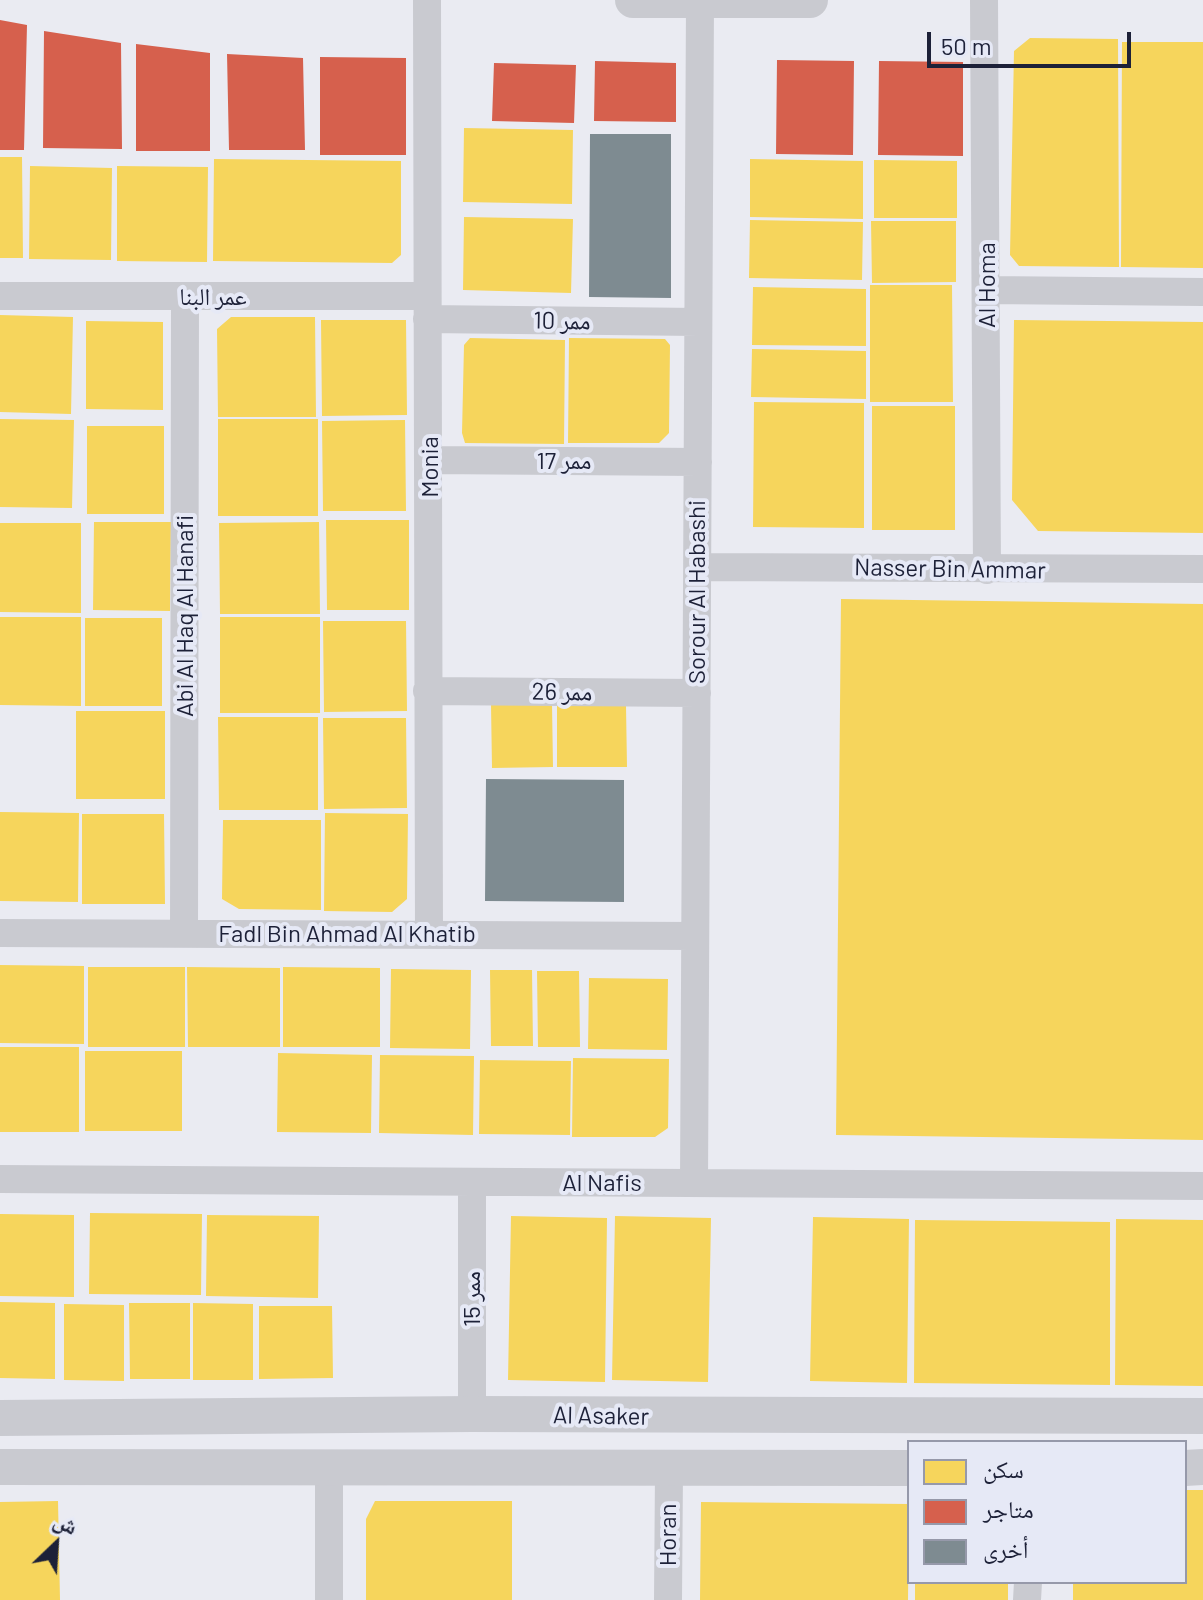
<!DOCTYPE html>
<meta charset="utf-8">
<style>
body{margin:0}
#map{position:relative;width:1203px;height:1600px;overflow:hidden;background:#eaebf2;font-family:Barlow,"Noto Naskh Arabic",sans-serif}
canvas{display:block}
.legend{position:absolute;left:907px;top:1440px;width:280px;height:144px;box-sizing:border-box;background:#e6e9f6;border:2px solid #9699aa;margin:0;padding:10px 14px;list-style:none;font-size:24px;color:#1d2138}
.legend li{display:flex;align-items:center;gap:16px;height:40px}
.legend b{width:40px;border:2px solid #9699aa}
.north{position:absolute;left:16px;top:1504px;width:80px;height:80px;-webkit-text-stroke:6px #e6e9f6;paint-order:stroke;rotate:25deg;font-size:22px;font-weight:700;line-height:32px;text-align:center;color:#1d2138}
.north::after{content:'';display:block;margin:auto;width:28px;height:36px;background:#1d2138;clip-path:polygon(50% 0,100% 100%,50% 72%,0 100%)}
.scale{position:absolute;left:927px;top:32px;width:204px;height:36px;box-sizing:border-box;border:4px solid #1d2138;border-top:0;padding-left:10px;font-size:24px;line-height:28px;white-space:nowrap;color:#1d2138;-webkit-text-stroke:6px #e6e9f6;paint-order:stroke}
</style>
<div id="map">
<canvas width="1203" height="1600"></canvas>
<ul class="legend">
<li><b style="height:22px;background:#f6d55c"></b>سكن</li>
<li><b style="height:22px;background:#d6604d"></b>متاجر</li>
<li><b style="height:22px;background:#7e8b91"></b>أخرى</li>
</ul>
<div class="north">ش</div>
<div class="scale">50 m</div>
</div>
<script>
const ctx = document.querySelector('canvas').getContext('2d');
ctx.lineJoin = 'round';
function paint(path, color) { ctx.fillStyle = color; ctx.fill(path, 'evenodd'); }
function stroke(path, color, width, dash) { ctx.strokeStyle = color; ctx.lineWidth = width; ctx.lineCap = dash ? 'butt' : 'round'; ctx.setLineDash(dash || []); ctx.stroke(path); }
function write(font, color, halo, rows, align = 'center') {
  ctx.font = font + ' Barlow,"Noto Naskh Arabic",sans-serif'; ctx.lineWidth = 8; ctx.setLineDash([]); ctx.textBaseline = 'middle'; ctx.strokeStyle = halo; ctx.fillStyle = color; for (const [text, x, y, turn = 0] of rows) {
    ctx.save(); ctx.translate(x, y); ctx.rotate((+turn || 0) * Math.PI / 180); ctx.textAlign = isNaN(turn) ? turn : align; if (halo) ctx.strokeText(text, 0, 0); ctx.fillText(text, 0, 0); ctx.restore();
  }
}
const homes = new Path2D(`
 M 1030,38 L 1118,39 L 1119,267 L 1019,266 L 1010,255 L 1014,51 Z
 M 1122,42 L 1203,42 L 1203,268 L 1121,267 Z
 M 464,128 L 573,130 L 572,204 L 463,202 Z
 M 0,157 L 22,157 L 23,258 L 0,258 Z
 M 214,159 L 401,161 L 401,255 L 392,263 L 213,261 Z
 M 750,159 L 863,161 L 863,219 L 750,217 Z
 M 874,160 L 957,161 L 957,218 L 874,218 Z
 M 30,166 L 112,168 L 111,260 L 29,259 Z
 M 117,166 L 208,167 L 207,262 L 117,261 Z
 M 464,217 L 573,219 L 571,293 L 463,290 Z
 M 750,220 L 863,222 L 862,280 L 749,278 Z
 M 871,221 L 956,221 L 956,282 L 872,283 Z
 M 870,285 L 952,285 L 953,402 L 870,402 Z
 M 753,287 L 866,289 L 866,346 L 752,345 Z
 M 0,315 L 73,317 L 71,414 L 0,412 Z
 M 231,317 L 315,317 L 316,417 L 218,417 L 217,329 Z
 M 321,320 L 406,320 L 407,415 L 322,416 Z
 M 1014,320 L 1203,322 L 1203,533 L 1038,531 L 1012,500 Z
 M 86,321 L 163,322 L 163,410 L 86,409 Z
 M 470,338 L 565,340 L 564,444 L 465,443 L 462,433 L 464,345 Z
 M 569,338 L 665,339 L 670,345 L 669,433 L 659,443 L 568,443 Z
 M 752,349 L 866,351 L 866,399 L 751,397 Z
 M 754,402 L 864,403 L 864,528 L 753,527 Z
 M 872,406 L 955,406 L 955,530 L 872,530 Z
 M 0,419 L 74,420 L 72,508 L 0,507 Z
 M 218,419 L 318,419 L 318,516 L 218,516 Z
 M 405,420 L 406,511 L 323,511 L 322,421 Z
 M 87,426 L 164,426 L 164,514 L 87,514 Z
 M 326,520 L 409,520 L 409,610 L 327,610 Z
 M 94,522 L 171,522 L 170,611 L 93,610 Z
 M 319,522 L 320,614 L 220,614 L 219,523 Z
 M 0,523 L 81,523 L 81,613 L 0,612 Z
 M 841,599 L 1203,604 L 1203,1140 L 836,1135 Z
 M 0,617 L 81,617 L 81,706 L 0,705 Z
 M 220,617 L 320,617 L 320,713 L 220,713 Z
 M 85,618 L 162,618 L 162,706 L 85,706 Z
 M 323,621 L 406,621 L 407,711 L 324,712 Z
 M 491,704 L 552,704 L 553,767 L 492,768 Z
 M 557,705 L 626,706 L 627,767 L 557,767 Z
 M 76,711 L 165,711 L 165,799 L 76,799 Z
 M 218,717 L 318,717 L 318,810 L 219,810 Z
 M 323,718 L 406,718 L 407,808 L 324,809 Z
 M 0,812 L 79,813 L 78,902 L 0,901 Z
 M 325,813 L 408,814 L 407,899 L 392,912 L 324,911 Z
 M 82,814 L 164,814 L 165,904 L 82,904 Z
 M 223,820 L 321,820 L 321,910 L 239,909 L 222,899 Z
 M 0,965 L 84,966 L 84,1044 L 0,1043 Z
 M 88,967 L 185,967 L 185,1047 L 88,1047 Z
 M 187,967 L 280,968 L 280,1047 L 188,1047 Z
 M 283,967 L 380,968 L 380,1047 L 283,1047 Z
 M 391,969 L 471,970 L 470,1049 L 390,1048 Z
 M 490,970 L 532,970 L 533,1046 L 491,1046 Z
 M 537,971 L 579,971 L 580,1047 L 538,1047 Z
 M 589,978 L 668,979 L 667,1050 L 588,1049 Z
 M 0,1047 L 79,1047 L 79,1132 L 0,1132 Z
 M 85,1051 L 182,1051 L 182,1131 L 85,1131 Z
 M 278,1053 L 372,1055 L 371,1133 L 277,1132 Z
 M 380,1055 L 474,1056 L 473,1135 L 379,1133 Z
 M 573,1058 L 669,1059 L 668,1128 L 655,1137 L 572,1137 Z
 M 480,1060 L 571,1061 L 570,1135 L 479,1134 Z
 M 90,1213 L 202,1214 L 201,1295 L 89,1294 Z
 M 0,1214 L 74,1215 L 74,1297 L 0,1296 Z
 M 207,1215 L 319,1216 L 318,1298 L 206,1296 Z
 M 511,1216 L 607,1218 L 605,1382 L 508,1380 Z
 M 615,1216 L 711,1218 L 708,1382 L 612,1380 Z
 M 813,1217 L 909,1219 L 907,1383 L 810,1381 Z
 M 1116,1219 L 1203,1220 L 1203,1386 L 1115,1385 Z
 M 915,1220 L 1110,1222 L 1110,1385 L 914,1383 Z
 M 0,1302 L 55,1303 L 55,1379 L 0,1378 Z
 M 129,1303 L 190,1303 L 190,1379 L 130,1379 Z
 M 193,1303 L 253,1304 L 253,1380 L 193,1380 Z
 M 64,1304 L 124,1305 L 124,1381 L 64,1380 Z
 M 259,1306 L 332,1306 L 333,1378 L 259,1379 Z
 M 1185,1490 L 1203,1490 L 1203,1600 L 1073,1600 L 1073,1582 L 1185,1582 Z
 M 58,1501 L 60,1600 L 0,1600 L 0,1502 Z
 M 375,1501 L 512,1501 L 512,1600 L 366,1600 L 366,1519 Z
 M 701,1502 L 909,1504 L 908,1600 L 700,1600 Z
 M 915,1582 L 1008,1582 L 1008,1600 L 915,1600 Z`);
const shops = new Path2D(`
 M 0,20 L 27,25 L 24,150 L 0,150 Z
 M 44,31 L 121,43 L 122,149 L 43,148 Z
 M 136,44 L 210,53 L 210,151 L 136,151 Z
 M 227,54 L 303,58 L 305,150 L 229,150 Z
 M 320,57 L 406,58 L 406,155 L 320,155 Z
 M 777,60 L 854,61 L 853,155 L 776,154 Z
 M 595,61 L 676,63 L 676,122 L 594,121 Z
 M 879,61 L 963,62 L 963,156 L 878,155 Z
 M 494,63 L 576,65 L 574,123 L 492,121 Z`);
const building = new Path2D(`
 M 590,134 L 671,134 L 671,298 L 589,297 Z
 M 486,779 L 624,780 L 624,902 L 485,901 Z`);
const minor = new Path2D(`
 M 427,0 L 429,934
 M 984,0 L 987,570
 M 987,290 L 1203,292
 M 0,296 L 427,296
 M 427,319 L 698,322
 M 430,460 L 698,462
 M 698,567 L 1203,569
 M 427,691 L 697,693
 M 0,933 L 694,936
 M 184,934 L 185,298
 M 0,1179 L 1203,1186
 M 694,1182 L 700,2
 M 472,1184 L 472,1414
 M 329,1600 L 329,1468
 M 668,1600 L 669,1471
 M 1027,1600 L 1028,1582`);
const tertiary = new Path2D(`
 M 633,0 L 810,0
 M 0,1418 L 472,1414 L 1203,1416
 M 0,1467 L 909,1468
 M 1185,1468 L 1203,1467`);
const streetNames = [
 ["Al Homa",987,285,-90],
 ["عمر البنا",213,297],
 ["ممر 10",562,321,1],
 ["ممر 17",564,461],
 ["Monia",430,467,-90],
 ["Nasser Bin Ammar",950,569,1],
 ["Sorour Al Habashi",697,592,-90],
 ["Abi Al Haq Al Hanafi",185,616,-90],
 ["ممر 26",562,692,1],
 ["Fadl Bin Ahmad Al Khatib",347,934],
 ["Al Nafis",602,1183],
 ["ممر 15",472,1299,-90],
 ["Al Asaker",601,1416,1],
 ["Horan",668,1535,-90]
];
paint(homes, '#f6d55c');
paint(shops, '#d6604d');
paint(building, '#7e8b91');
stroke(minor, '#c9cad0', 28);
stroke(tertiary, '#c9cad0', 36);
write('24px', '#1d2138', '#e6e9f6', streetNames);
</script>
